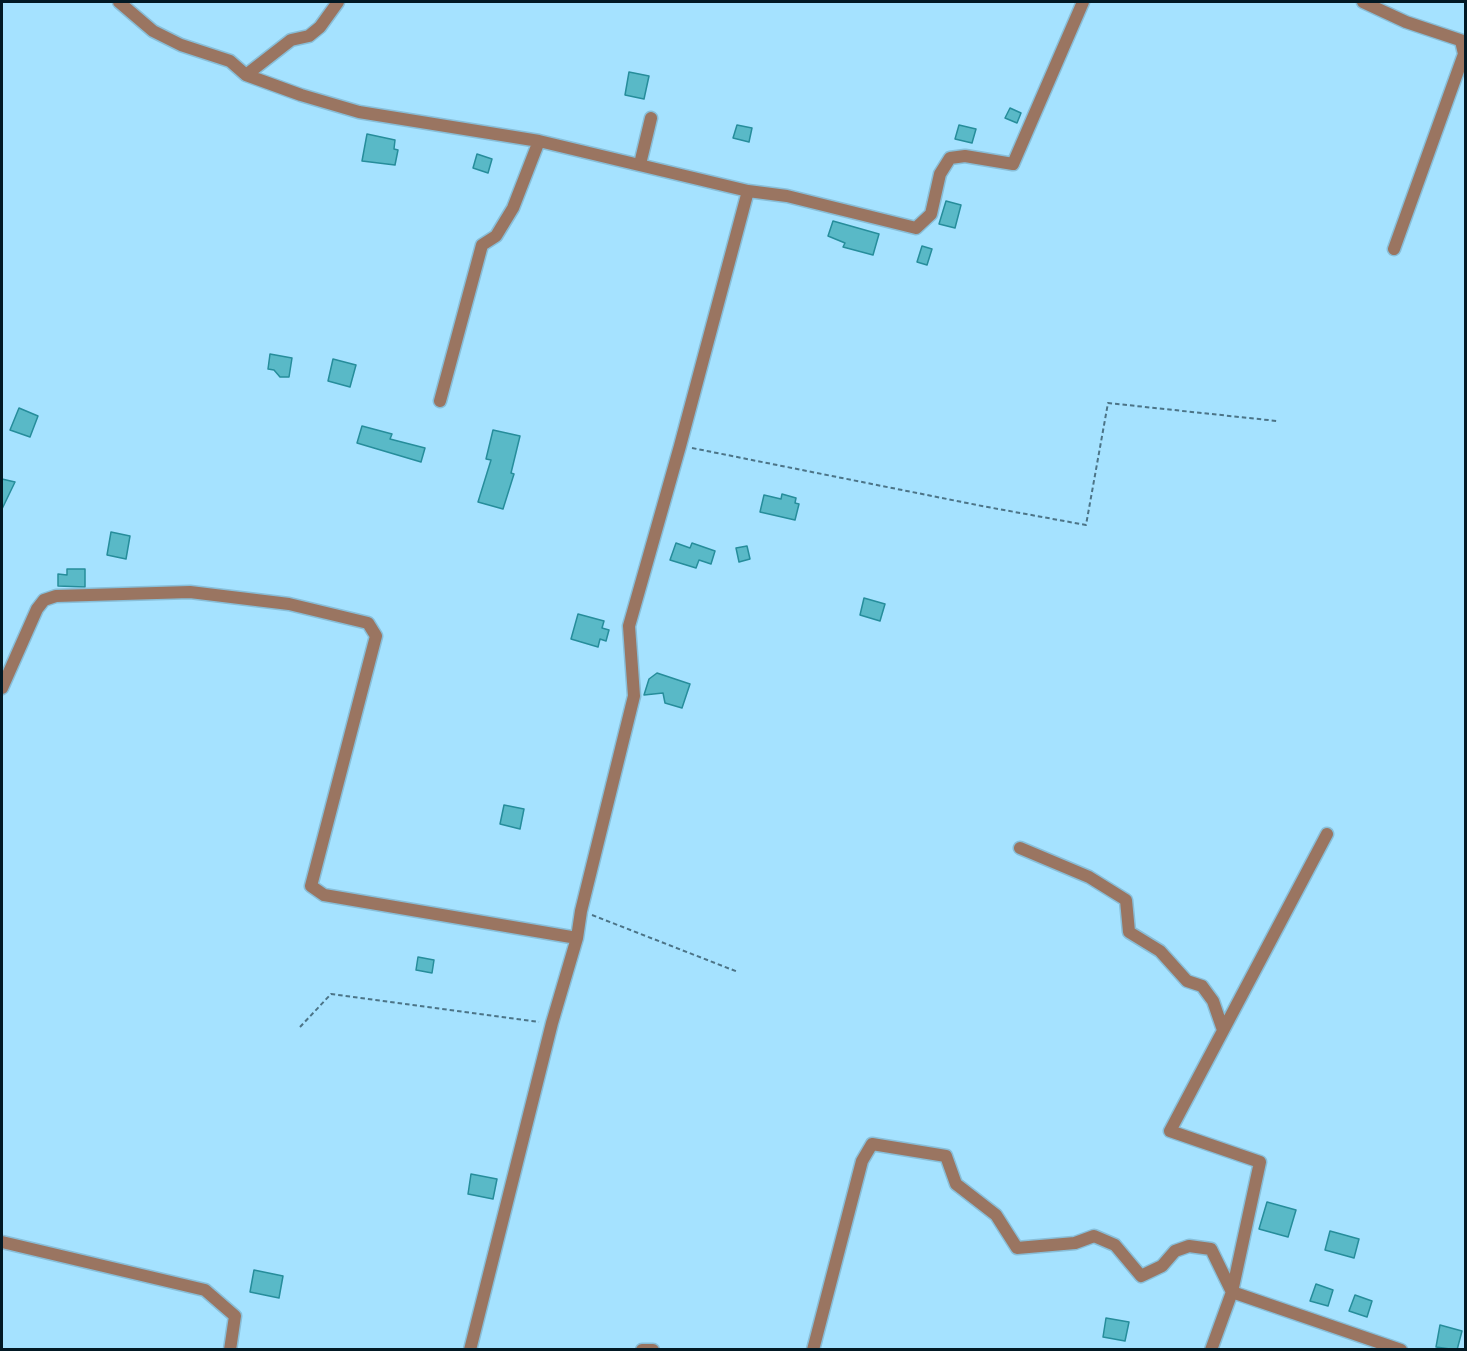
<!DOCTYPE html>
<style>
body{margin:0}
#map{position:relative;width:1467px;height:1351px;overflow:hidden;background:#a5e2ff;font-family:"Public Sans",sans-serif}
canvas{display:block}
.frame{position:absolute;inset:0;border:3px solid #021924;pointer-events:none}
</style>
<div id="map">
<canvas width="1467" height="1351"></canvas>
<div class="frame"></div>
</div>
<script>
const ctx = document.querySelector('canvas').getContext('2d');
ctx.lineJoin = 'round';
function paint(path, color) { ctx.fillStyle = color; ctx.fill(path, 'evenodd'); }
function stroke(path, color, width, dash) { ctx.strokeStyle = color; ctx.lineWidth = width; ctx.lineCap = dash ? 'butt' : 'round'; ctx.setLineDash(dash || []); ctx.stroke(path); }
const building = new Path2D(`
 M 629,72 L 649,76 L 644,99 L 625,95 Z
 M 1010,108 L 1021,113 L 1017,123 L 1005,118 Z
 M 737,125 L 752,128 L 749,142 L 733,138 Z
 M 959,125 L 976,129 L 972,143 L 955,139 Z
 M 367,134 L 395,140 L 394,149 L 398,150 L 395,165 L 362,161 Z
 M 477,154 L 492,159 L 488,173 L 473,168 Z
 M 946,201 L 961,205 L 955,228 L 939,224 Z
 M 833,221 L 879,234 L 873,255 L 843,247 L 845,243 L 828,236 Z
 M 922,246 L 932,249 L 927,265 L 917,262 Z
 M 270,354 L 292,358 L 289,377 L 280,377 L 274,370 L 268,369 Z
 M 333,359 L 356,365 L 350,387 L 328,381 Z
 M 19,408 L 38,416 L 30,437 L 10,430 Z
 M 362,426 L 392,434 L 390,439 L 425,448 L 421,462 L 357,443 Z
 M 493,430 L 520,436 L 511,473 L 514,474 L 503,509 L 478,502 L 491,460 L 486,459 Z
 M 2,479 L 15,482 L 2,509 Z
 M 782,494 L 796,498 L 795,503 L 799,504 L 795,520 L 760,512 L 764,495 L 781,499 Z
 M 111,532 L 130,536 L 126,559 L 107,555 Z
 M 676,543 L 690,548 L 692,543 L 715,551 L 711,564 L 699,560 L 696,568 L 670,560 Z
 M 747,546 L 750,559 L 739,562 L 736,548 Z
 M 67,569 L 85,569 L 85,587 L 58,586 L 58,574 L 67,575 Z
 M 864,598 L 885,604 L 880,621 L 860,615 Z
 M 578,614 L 604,621 L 602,628 L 609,630 L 606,641 L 600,639 L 598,647 L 571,639 Z
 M 657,673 L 690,684 L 682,708 L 665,703 L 663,693 L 644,695 L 649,679 Z
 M 504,805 L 524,809 L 520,829 L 500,824 Z
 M 418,957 L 434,960 L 432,973 L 416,970 Z
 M 471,1174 L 497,1179 L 493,1199 L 468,1194 Z
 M 1267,1202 L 1296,1210 L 1288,1237 L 1259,1229 Z
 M 1330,1231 L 1359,1239 L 1354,1258 L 1325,1250 Z
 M 254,1270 L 283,1276 L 279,1298 L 250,1292 Z
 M 1316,1284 L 1333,1290 L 1328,1306 L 1310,1301 Z
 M 1355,1295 L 1372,1301 L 1367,1317 L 1349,1311 Z
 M 1106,1318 L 1129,1322 L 1125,1341 L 1103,1337 Z
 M 1440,1325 L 1462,1331 L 1457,1350 L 1436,1347 Z`);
const path = new Path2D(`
 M 692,448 L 982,506 L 1086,525 L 1108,403 L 1277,421
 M 592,915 L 738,972
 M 300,1027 L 331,994 L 539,1022`);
const minor = new Path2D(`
 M 119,2 L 153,31 L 181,45 L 230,61 L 246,75 L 291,40 L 309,36 L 320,27 L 338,2
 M 1363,2 L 1406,22 L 1466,42
 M 246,75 L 301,95 L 359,112 L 539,141 L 748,191 L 787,196 L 916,228 L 931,214 L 940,174 L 950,158 L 965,156 L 1013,164 L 1083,2
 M 640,164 L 651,118
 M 1394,249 L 1464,54 L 1461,41
 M 440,401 L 482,245 L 496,236 L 513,208 L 539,141
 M 2,688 L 37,609 L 44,600 L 56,596 L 190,592 L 289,604 L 368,623 L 376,636 L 311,886 L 324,895 L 577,938
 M 1020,848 L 1089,877 L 1126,900 L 1129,932 L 1160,951 L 1187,981 L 1202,986 L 1213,1001 L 1223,1030
 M 2,1242 L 205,1290 L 235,1316 L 230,1350
 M 470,1350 L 552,1023 L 577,938 L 581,911 L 634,696 L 629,626 L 680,446 L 748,191
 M 642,1350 L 653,1350
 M 813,1350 L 862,1161 L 872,1144 L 946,1156 L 956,1184 L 996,1215 L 1017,1248 L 1075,1243 L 1094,1236 L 1115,1245 L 1141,1276 L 1162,1266 L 1175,1251 L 1189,1246 L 1211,1249 L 1232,1292 L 1401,1350
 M 1211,1350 L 1232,1292 L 1260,1162 L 1170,1131 L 1327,834`);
paint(building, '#59b9c7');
stroke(building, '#268d9b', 1.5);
stroke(minor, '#88bed8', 15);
stroke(path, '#4c7487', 2, [4.5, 3]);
stroke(minor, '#9a7561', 12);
</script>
